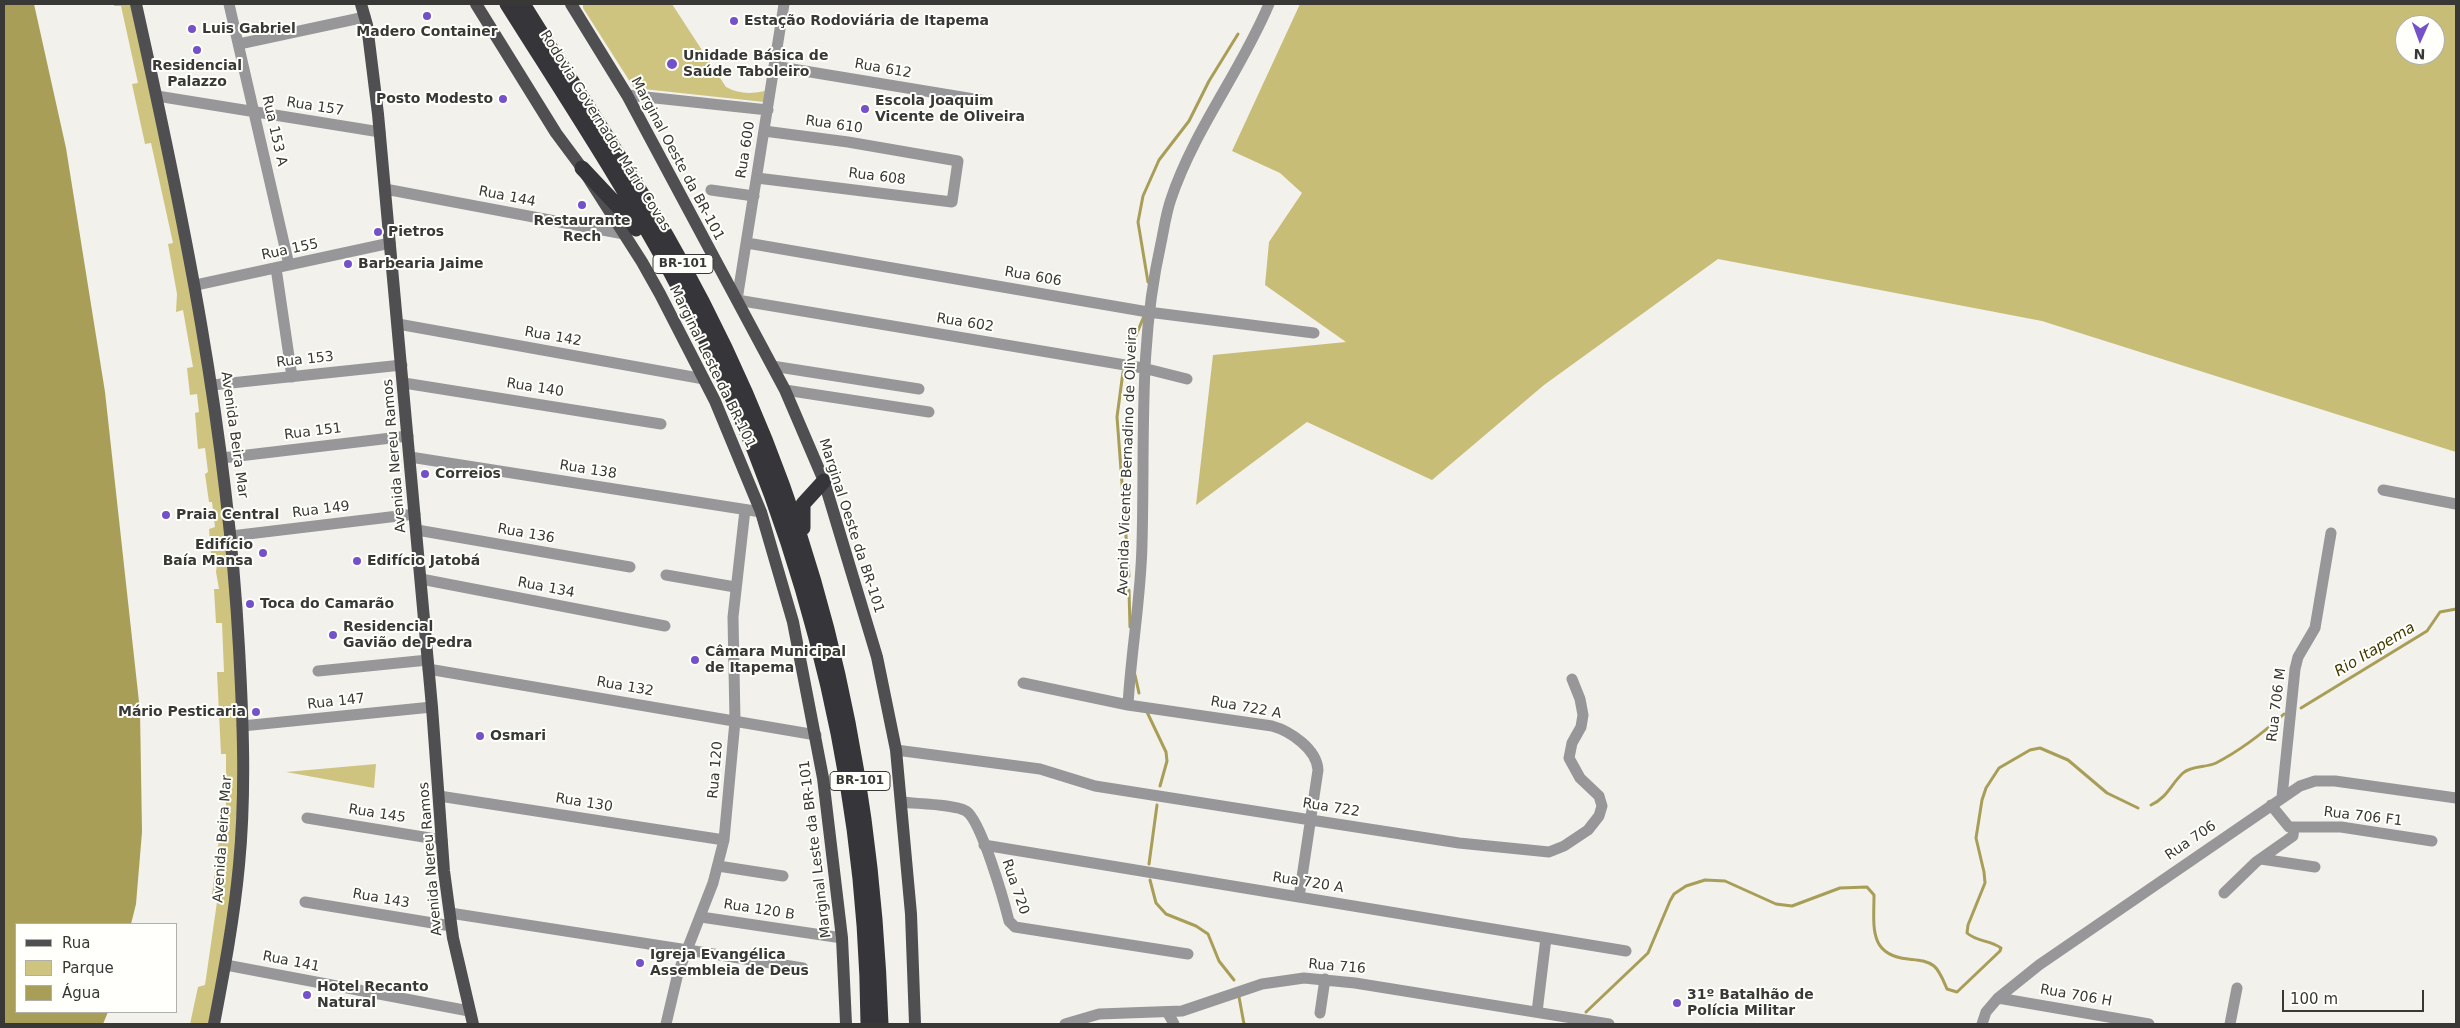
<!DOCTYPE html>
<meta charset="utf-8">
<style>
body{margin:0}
#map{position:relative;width:2460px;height:1028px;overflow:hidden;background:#f2f1ec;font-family:"DejaVu Sans",sans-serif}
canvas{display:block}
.frame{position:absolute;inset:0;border:5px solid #383836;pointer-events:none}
.legend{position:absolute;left:15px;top:923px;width:162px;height:90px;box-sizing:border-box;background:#fffffb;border:1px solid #afafac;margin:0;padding:6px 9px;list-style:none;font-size:15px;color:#383836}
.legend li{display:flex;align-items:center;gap:10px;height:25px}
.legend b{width:25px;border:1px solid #afafac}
.north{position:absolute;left:2395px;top:15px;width:50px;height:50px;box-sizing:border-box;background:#fffffb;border:1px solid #afafac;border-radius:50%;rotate:182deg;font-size:14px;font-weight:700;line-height:20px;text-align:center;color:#383836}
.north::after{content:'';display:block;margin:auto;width:18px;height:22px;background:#7450c9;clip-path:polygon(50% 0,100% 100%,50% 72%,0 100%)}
.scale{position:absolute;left:2282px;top:990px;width:142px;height:22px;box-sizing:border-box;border:2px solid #383836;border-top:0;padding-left:6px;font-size:15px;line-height:18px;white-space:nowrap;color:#383836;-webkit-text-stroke:4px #fffffb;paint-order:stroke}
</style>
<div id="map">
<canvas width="2460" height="1028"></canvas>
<div class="frame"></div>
<ul class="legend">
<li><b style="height:6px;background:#4f4f52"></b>Rua</li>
<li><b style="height:14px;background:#cfc47f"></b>Parque</li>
<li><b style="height:14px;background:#a89e57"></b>Água</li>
</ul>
<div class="north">N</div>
<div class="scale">100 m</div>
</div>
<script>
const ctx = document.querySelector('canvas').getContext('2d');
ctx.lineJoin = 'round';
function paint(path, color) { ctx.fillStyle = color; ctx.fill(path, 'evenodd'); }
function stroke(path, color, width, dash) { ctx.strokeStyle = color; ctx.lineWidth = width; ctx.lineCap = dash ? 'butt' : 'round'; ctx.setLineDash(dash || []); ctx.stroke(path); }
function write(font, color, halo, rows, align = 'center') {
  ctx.font = font + ' "DejaVu Sans",sans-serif'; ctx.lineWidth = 4; ctx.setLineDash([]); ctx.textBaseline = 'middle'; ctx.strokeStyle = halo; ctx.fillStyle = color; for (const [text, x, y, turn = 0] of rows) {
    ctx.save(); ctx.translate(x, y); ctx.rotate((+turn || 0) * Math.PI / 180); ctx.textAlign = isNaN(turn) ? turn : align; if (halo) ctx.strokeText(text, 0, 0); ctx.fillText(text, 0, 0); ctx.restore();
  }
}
const green = new Path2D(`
 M 114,4 L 131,4 C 193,284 253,572 235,860 C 231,915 219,970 209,1024 L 190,1024 L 198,987 L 205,985 L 218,895 L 212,894 L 219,839 L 226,839 L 226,754 L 221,754 L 217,672 L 224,672 L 222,623 L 216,623 L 214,589 L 219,589 L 216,572 L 218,556 L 211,556 L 209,529 L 215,527 L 212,502 L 209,502 L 205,474 L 208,472 L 205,448 L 198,449 L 195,413 L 199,412 L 197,394 L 190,395 L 187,368 L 193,367 L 183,310 L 176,312 L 177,294 L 168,244 L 173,243 L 151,143 L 145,144 L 132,84 L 138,83 L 121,6 L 114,6 Z
 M 583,4 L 672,4 L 726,87 C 739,94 750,94 765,91 L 764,102 L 634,88 L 583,8 Z
 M 376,764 L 374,788 L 286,772 Z`);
const forest = new Path2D(`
 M 1300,4 L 2456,4 L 2456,452 L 2042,321 L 1718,259 L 1544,385 L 1432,480 L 1307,422 L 1196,505 L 1213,355 L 1346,342 L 1265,285 L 1269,242 L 1302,193 L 1280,173 L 1232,151 ZM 2405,25 L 2435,25 L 2435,55 L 2405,55 Z`);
const water = new Path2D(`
 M 4,4 L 34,4 L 66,148 L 105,392 L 140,711 L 142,832 L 136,904 L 131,924 L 16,924 L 16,1012 L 108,1012 L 103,1024 L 4,1024 Z`);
const stream = new Path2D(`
 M 1148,282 L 1138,222 L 1143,196 L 1159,160 L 1189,121 L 1209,81 L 1238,34
 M 1128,355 L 1144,316
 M 1123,372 L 1117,417 L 1129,576
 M 1129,590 L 1130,627
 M 1135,675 L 1139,693
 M 2301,708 L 2427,631 L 2440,612 L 2456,609
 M 1147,712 L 1166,752 L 1167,761 L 1160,786
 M 2151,805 C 2167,798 2171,784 2183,773 C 2192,765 2206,768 2216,763 C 2241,750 2263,733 2284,714
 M 1149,864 L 1157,805
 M 1150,880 L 1156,903 L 1166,914 L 1196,926 L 1208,934 L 1219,961 L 1234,980
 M 1239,997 L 1244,1024
 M 1586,1012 L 1648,953 L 1670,901 L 1674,894 L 1686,886 L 1705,880 L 1725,881 L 1776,904 L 1792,906 L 1840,888 L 1867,887 L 1874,895 C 1874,926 1868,955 1908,959 C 1917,960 1926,960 1934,966 C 1940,971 1944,982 1947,989 L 1957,992 L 2000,951 L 2001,948 C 1990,940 1977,942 1967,933 L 1968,925 L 1985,883 L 1984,872 L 1976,838 L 1982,800 L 1986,788 L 1999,768 L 2030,750 L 2040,748 L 2068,760 L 2107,793 L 2138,808`);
const minor = new Path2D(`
 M 229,4 L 289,265
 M 784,4 L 737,300 L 1143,368 L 1187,379
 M 239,44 L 365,17
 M 774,66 L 986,101
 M 627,95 L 768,110
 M 157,96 L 380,132
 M 757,178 L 952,202 L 958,161 L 848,142 L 764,131
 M 385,189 L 624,234
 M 711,190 L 754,196
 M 747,243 L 1148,312 L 1314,333
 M 276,268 L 292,377
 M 196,285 L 390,243
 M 398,324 L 704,379
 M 772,366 L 919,389
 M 404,383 L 661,424
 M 212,385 L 402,365
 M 785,390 L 929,412
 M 410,457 L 761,512
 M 222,458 L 408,436
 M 2383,490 L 2456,504
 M 417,530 L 630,567
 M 231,536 L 415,514
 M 666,575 L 735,587
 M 421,579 L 665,626
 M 428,669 L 816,735
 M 318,671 L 428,660
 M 1023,683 L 1128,705 L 1272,726 C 1290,731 1317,749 1318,770 L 1299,897
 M 1128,705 C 1131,651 1141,598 1142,544 C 1145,441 1138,345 1161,243 C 1164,229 1166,213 1171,199 C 1194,130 1241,71 1269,4
 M 242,726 L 432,707
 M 896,750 L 1040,769 L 1095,786 L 1311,820 L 1459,843 L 1549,852 L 1564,846 L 1588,830 L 1599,816 L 1602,806 L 1599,796 L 1580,778 L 1569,758 L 1572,743 L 1581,727 L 1583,715 L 1580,699 L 1572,679
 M 439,796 L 724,840
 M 2282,797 L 2295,669 L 2298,657 L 2315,628 L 2331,533
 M 901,802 C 918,804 953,804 966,811 C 981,820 1004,901 1009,921 L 1015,927 L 1188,954
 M 2271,805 L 2289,827 L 2341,827 L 2432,841
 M 307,818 L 442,840
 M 984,845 L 1626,951
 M 2261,859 L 2315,867
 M 718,866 L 783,876
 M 2224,893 L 2256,862 L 2293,836 L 2294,827
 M 305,902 L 451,926
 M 450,913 L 803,968
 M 701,917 L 842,938
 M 226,965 L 469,1011
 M 1998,998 L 2149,1024
 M 1537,1012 L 1546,938
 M 1168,1013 L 1174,1024
 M 1320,1013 L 1325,979
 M 666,1024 L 678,973 L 713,883 L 724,840 L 735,721 L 733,617 L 745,510
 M 1065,1024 L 1099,1014 L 1182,1011 L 1262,984 L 1304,978 L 1355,983 L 1609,1024
 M 1982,1024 L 1986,1012 L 1998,998 L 2039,965 L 2300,786 L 2315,781 L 2335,781 L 2456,798
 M 2230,1024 L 2237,988`);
const major = new Path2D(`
 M 136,4 C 184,219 227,427 239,648 C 243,720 246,793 239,865 C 234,919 224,972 214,1024
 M 361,4 L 367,25 L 378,114 L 432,707 L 444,871 L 453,938 L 473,1024
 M 476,4 L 556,133 L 582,168 L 642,262 L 660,294 L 715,401 L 761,512 L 793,622 L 823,778 L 842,938 L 846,1024
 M 571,4 L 627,95 L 785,390 L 824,481 L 877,657 L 896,750 L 911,914 L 915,1024`);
const highway = new Path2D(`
 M 507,4 C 563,93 621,181 671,273 C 796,502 866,763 868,1024
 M 523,4 C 575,88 631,171 679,258 C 813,500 872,749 881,1024
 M 582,168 L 629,218 L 636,229
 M 803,528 L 803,504 L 824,481`);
const markers = [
 [427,16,5,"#7450c9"],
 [734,21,5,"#7450c9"],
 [192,29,5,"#7450c9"],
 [197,50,5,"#7450c9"],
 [672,64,6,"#7450c9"],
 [503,99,5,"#7450c9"],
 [865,109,5,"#7450c9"],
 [582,205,5,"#7450c9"],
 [378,232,5,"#7450c9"],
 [348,264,5,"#7450c9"],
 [425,474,5,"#7450c9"],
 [166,515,5,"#7450c9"],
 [263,553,5,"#7450c9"],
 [357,561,5,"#7450c9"],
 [250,604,5,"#7450c9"],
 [333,635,5,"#7450c9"],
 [695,660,5,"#7450c9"],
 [256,712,5,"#7450c9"],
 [480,736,5,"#7450c9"],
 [640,963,5,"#7450c9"],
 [307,995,5,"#7450c9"],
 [1677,1003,5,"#7450c9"]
];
const shields = [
 [683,264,60],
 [860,781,60]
];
const shieldNames = [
 ["BR-101",683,264],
 ["BR-101",860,781]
];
const poiNames = [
 ["Estação Rodoviária de Itapema",744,21],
 ["Luis Gabriel",202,29],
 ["Madero Container",427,32,"center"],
 ["Unidade Básica de",683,56],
 ["Saúde Taboleiro",683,72],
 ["Residencial",197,66,"center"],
 ["Palazzo",197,82,"center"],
 ["Posto Modesto",493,99,"right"],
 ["Escola Joaquim",875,101],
 ["Vicente de Oliveira",875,117],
 ["Restaurante",582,221,"center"],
 ["Rech",582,237,"center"],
 ["Pietros",388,232],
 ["Barbearia Jaime",358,264],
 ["Correios",435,474],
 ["Praia Central",176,515],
 ["Edifício",253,545,"right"],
 ["Baía Mansa",253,561,"right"],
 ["Edifício Jatobá",367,561],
 ["Toca do Camarão",260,604],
 ["Residencial",343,627],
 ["Gavião de Pedra",343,643],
 ["Câmara Municipal",705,652],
 ["de Itapema",705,668],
 ["Mário Pesticaria",246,712,"right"],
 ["Osmari",490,736],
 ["Igreja Evangélica",650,955],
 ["Assembleia de Deus",650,971],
 ["Hotel Recanto",317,987],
 ["Natural",317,1003],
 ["31º Batalhão de",1687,995],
 ["Polícia Militar",1687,1011]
];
const streetNames = [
 ["Rua 612",883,69,10],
 ["Rua 157",315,107,9],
 ["Rua 610",834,125,8],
 ["Rua 153 A",274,131,77],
 ["Rodovia Governador Mário Covas",605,131,58],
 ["Rua 600",746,150,-81],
 ["Marginal Oeste da BR-101",677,159,62],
 ["Rua 608",877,177,7],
 ["Rua 144",507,197,11],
 ["Rua 155",290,250,-12],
 ["Rua 606",1033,277,10],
 ["Rua 602",965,323,9],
 ["Rua 142",553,337,10],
 ["Rua 153",305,360,-6],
 ["Marginal Leste da BR-101",712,367,64],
 ["Rua 140",535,388,9],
 ["Rua 151",313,432,-7],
 ["Avenida Beira Mar",234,435,82],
 ["Avenida Nereu Ramos",395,456,-95],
 ["Avenida Vicente Bernadino de Oliveira",1128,461,-88],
 ["Rua 138",588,470,9],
 ["Rua 149",321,510,-7],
 ["Marginal Oeste da BR-101",851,526,72],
 ["Rua 136",526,534,10],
 ["Rua 134",546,588,11],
 ["Rua 132",625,687,10],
 ["Rua 147",336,702,-6],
 ["Rua 706 M",2277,705,-83],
 ["Rua 722 A",1246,708,10],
 ["Rua 120",716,770,-85],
 ["Rua 130",584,803,9],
 ["Rua 722",1331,808,9],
 ["Rua 145",377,814,9],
 ["Rua 706 F1",2363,817,7],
 ["Avenida Beira Mar",223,839,-86],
 ["Rua 706",2191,841,-34],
 ["Marginal Leste da BR-101",816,849,-97],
 ["Avenida Nereu Ramos",431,859,-95],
 ["Rua 720 A",1308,883,9],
 ["Rua 720",1015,887,71],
 ["Rua 143",381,899,10],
 ["Rua 120 B",759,910,9],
 ["Rua 141",291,962,11],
 ["Rua 716",1337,967,5],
 ["Rua 706 H",2076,996,10]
];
const waterNames = [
 ["Rio Itapema",2375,650,-31]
];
paint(green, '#cfc47f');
paint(forest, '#c8bd76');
paint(water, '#a89e57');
stroke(stream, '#a89e57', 3);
stroke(minor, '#979799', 11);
stroke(major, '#4f4f52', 12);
stroke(highway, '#36363a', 15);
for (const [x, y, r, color] of markers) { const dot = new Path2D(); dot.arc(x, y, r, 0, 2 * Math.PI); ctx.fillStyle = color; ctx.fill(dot); stroke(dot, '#fffffb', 2); }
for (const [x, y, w] of shields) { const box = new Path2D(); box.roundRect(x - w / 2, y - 9.5, w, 19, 4); ctx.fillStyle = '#fffffb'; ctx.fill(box); stroke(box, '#383836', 1); }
write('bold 12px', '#383836', null, shieldNames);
write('bold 14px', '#383836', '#fffffb', poiNames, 'left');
write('14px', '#383836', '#fffffb', streetNames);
write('italic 15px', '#423900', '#fffffb', waterNames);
</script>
